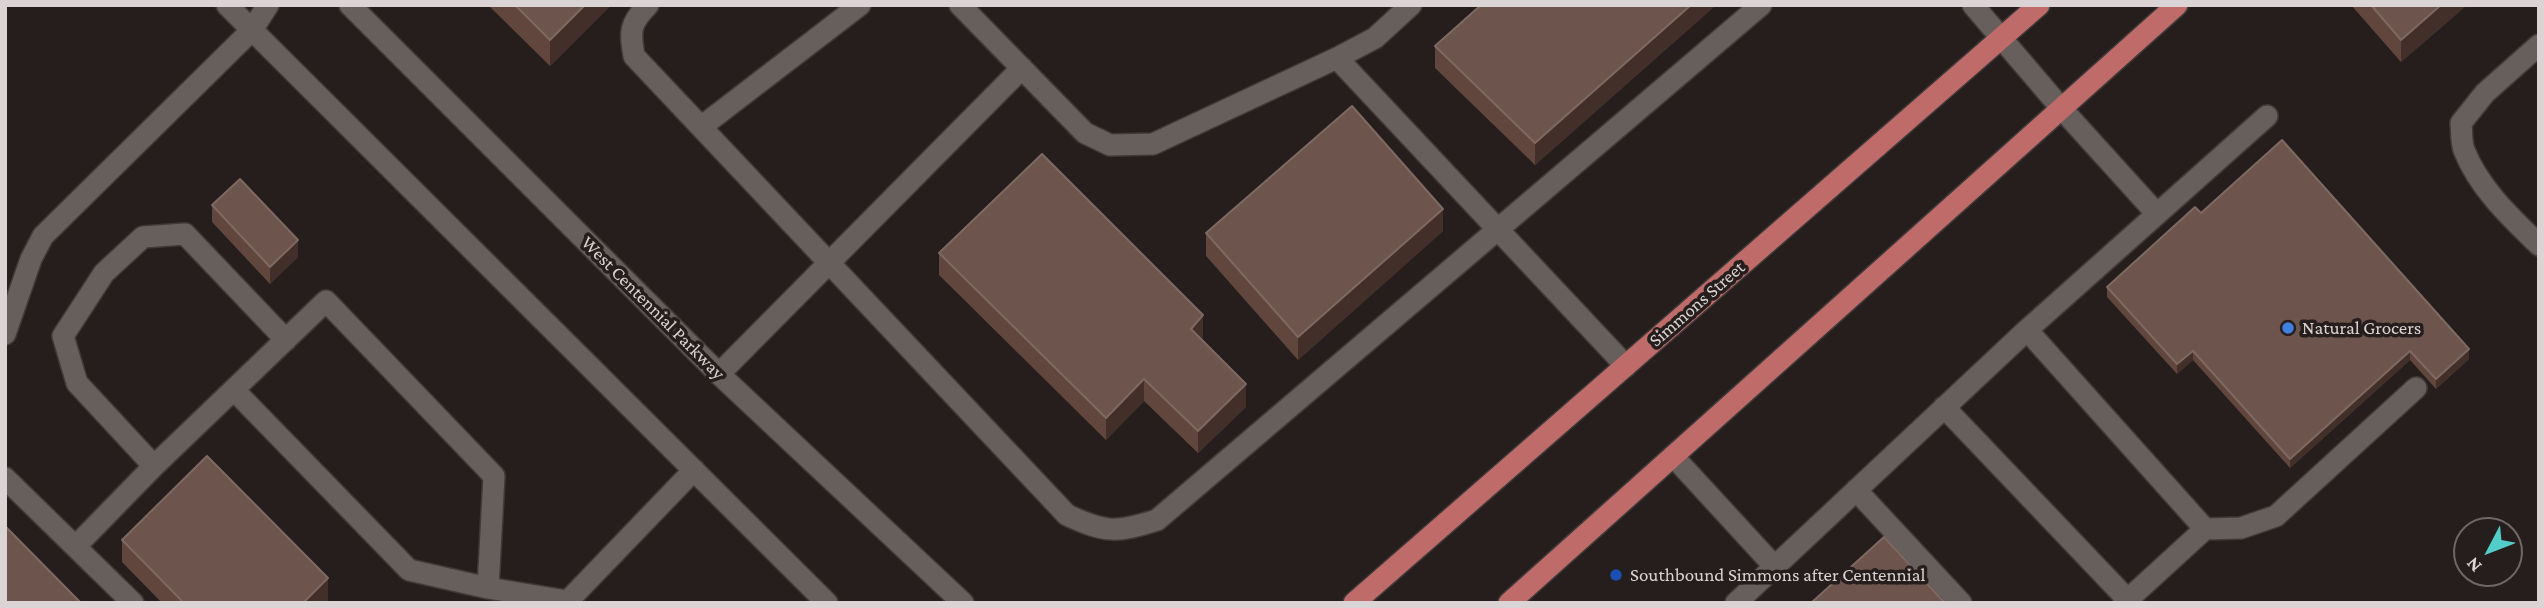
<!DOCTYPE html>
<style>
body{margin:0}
#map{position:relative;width:2544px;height:608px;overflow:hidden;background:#251e1c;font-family:"Crimson Pro",serif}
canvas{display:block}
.frame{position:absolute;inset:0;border:7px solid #dad5d4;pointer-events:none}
.north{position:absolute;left:2453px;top:517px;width:70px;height:70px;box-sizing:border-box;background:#251e1c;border:2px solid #6d6766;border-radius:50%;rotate:228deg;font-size:19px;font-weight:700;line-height:28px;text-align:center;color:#dad5d4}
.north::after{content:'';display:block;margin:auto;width:24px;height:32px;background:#53cdca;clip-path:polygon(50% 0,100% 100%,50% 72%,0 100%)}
</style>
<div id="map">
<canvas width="2544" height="608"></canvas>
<div class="frame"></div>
<div class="north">N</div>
</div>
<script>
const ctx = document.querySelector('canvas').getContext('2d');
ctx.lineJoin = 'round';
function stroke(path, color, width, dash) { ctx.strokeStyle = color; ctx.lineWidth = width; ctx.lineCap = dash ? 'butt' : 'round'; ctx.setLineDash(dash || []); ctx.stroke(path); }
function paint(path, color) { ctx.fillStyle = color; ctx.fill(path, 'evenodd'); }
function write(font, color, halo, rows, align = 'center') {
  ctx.font = font + ' "Crimson Pro",serif'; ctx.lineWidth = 7; ctx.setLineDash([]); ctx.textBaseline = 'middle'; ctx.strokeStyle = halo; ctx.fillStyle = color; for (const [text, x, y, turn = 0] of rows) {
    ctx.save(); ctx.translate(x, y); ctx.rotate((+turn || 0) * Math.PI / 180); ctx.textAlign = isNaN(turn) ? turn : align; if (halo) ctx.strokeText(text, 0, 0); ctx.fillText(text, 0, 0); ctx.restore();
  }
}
const lane = new Path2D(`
 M 648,5 C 629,24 630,32 634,56 L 1067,515 C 1106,533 1116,533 1157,520 L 1761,5
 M 960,5 L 1085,133 L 1110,145 L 1153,144 L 1337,58 L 1375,38 L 1411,5
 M 1973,5 L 2061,108 L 2157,214
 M 1337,58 L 1626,366
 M 701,127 L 860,5
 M 5,334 L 31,259 L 43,236 L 252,30 L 268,5
 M 719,374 L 1022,68
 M 234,390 L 409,570 L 488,588 L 567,601
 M 1944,407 L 2127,599
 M 1673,456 L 1775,567
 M 154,466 L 77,383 L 63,336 L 104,273 L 143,237 L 185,234 L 286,340
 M 5,478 L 133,603
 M 1856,490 L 1961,603
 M 2205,529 L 2241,528 L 2276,516 L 2416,388
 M 76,546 L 154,466 L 326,301 L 494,476 L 488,588
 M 566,603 L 694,470
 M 1736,603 L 2027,330
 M 2124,603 L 2205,529 L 2027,330 L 2267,116`);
const street = new Path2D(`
 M 2539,45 L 2485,93 L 2461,123 C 2462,132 2461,142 2464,150 C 2479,188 2510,217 2539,245`);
const secondary = new Path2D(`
 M 227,5 L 827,603
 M 350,5 L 719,374 L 963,603`);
const primary = new Path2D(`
 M 1354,603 L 2039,5
 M 1509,603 L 2177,5`);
const wall = new Path2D(`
 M 488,5 L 611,5 L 550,66 Z
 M 1481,5 L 1716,5 L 1535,165 L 1435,68 L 1435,46 Z
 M 2351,5 L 2467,5 L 2401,62 Z
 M 212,205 L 298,257 L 270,284 L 212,222 Z
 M 2201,213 L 2469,359 L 2436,389 L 2410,360 L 2290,468 L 2193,360 L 2177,374 L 2107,297 L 2107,287 Z
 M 1443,231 L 1298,360 L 1206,256 L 1206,233 Z
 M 939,253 L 1203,338 L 1202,340 L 1246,407 L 1198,453 L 1144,401 L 1106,440 L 939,275 Z
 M 122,540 L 328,600 L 326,603 L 162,603 L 122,562 Z`);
const shadedWall = new Path2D(`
 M 585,5 L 611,5 L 550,66 L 550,40 Z
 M 1691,5 L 1716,5 L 1535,165 L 1535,143 Z
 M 2441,5 L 2467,5 L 2401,62 L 2401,40 Z
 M 1443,209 L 1443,231 L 1298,360 L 1298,337 Z
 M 298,240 L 298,257 L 270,284 L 270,267 Z
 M 1203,315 L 1203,338 L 1191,351 L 1191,329 Z
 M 2469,349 L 2469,359 L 2436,389 L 2436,379 Z
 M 2193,351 L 2193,360 L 2177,374 L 2177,364 Z
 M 2410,351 L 2410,360 L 2290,468 L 2290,459 Z
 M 1144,379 L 1144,401 L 1106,440 L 1106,418 Z
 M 1246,384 L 1246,407 L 1198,453 L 1198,431 Z
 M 328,578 L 328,600 L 326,603 L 303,603 Z`);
const building = new Path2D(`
 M 515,5 L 585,5 L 550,40 Z
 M 1481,5 L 1691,5 L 1535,143 L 1435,46 Z
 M 2371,5 L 2441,5 L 2401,40 Z
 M 1352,106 L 1443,209 L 1298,337 L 1206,233 Z
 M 2282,140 L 2469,349 L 2436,379 L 2410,351 L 2290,459 L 2193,351 L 2177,364 L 2107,287 L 2195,207 L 2201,213 Z
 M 1042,154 L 1203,315 L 1191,329 L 1246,384 L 1198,431 L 1144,379 L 1106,418 L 939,253 Z
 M 240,179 L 298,240 L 270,267 L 212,205 Z
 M 207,456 L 328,578 L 303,603 L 184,603 L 122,540 Z
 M 5,526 L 81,603 L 5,603 Z
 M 1884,537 L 1945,603 L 1811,603 Z`);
const markers = [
 [2288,328,7,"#3f7fe0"],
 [1616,575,7,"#1a4fb4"]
];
const streetNames = [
 ["Simmons Street",1697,304,-41],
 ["West Centennial Parkway",653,308,45]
];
const poiNames = [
 ["Natural Grocers",2302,328],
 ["Southbound Simmons after Centennial",1630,575]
];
stroke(lane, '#3f3938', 24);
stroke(street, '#3f3938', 24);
stroke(secondary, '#3f3938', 24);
stroke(primary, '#3f3938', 24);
stroke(lane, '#675f5c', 21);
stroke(street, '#675f5c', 21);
stroke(secondary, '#675f5c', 21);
stroke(primary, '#be6b6a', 21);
paint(wall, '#60463c');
paint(shadedWall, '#432f29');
paint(building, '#6d554d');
stroke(building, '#7e6962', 2);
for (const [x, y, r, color] of markers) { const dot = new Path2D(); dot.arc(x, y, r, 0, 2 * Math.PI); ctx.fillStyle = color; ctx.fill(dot); stroke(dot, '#251e1c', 2.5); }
write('19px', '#dad5d4', '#251e1c', streetNames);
write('19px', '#dad5d4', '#251e1c', poiNames, 'left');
</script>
